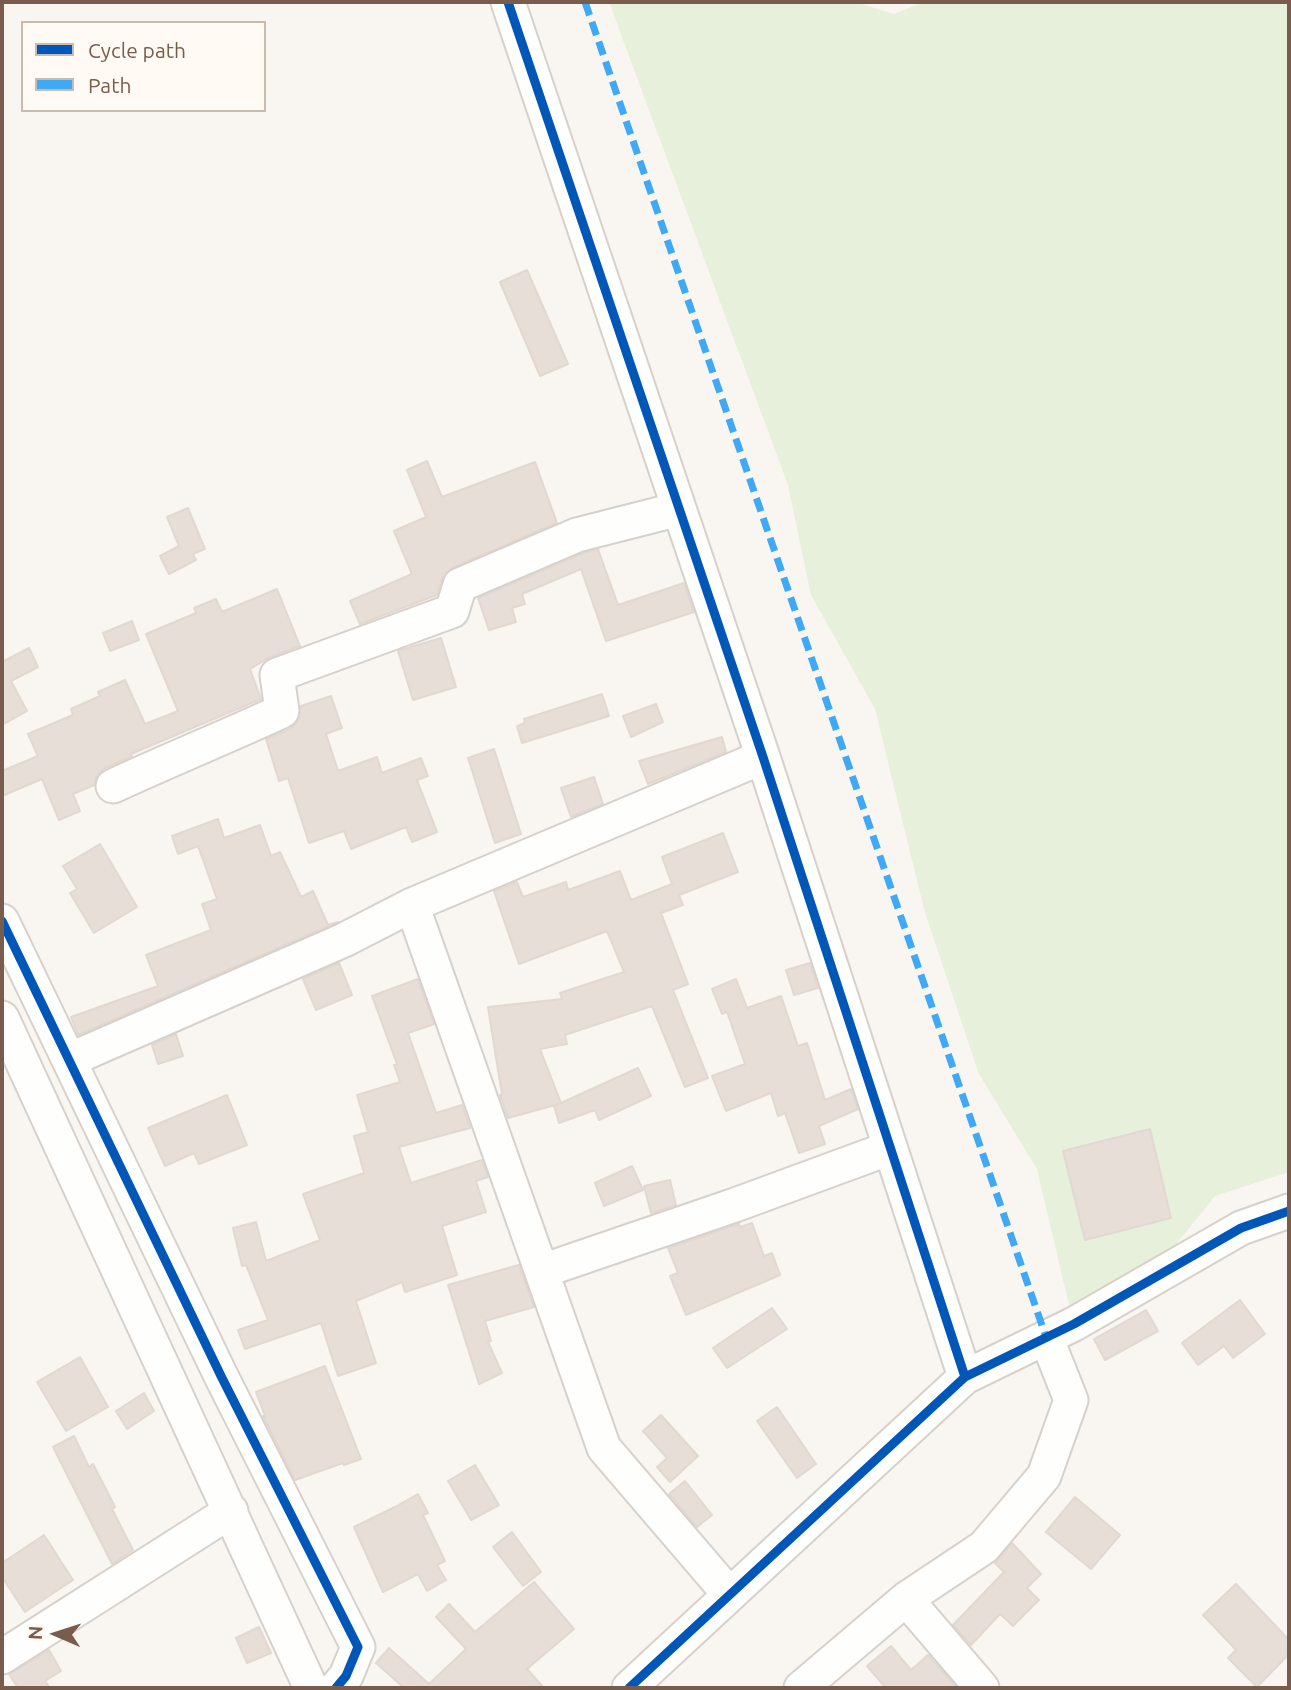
<!DOCTYPE html>
<style>
body{margin:0}
#map{position:relative;width:1291px;height:1690px;overflow:hidden;background:#f9f5f0;font-family:Ubuntu,sans-serif}
canvas{display:block}
.frame{position:absolute;inset:0;border:4px solid #7a5c4d;pointer-events:none}
.legend{position:absolute;left:21px;top:21px;width:245px;height:91px;box-sizing:border-box;background:#fffaf3;border:2px solid #cabbb1;margin:0;padding:9px 12px;list-style:none;font-size:21px;color:#7a5c4d}
.legend li{display:flex;align-items:center;gap:14px;height:35px}
.legend b{width:35px;border:2px solid #cabbb1}
.north{position:absolute;left:21px;top:1599px;width:70px;height:70px;-webkit-text-stroke:5px #fffaf3;paint-order:stroke;rotate:273deg;font-size:19px;font-weight:700;line-height:28px;text-align:center;color:#7a5c4d}
.north::after{content:'';display:block;margin:auto;width:24px;height:32px;background:#7a5c4d;clip-path:polygon(50% 0,100% 100%,50% 72%,0 100%)}
</style>
<div id="map">
<canvas width="1291" height="1690"></canvas>
<div class="frame"></div>
<ul class="legend">
<li><b style="height:9px;background:#0057b8"></b>Cycle path</li>
<li><b style="height:9px;background:#3fa9f5"></b>Path</li>
</ul>
<div class="north">N</div>
</div>
<script>
const ctx = document.querySelector('canvas').getContext('2d');
ctx.lineJoin = 'round';
function paint(path, color) { ctx.fillStyle = color; ctx.fill(path, 'evenodd'); }
function stroke(path, color, width, dash) { ctx.strokeStyle = color; ctx.lineWidth = width; ctx.lineCap = dash ? 'butt' : 'round'; ctx.setLineDash(dash || []); ctx.stroke(path); }
const green = new Path2D(`
 M 609,2 L 855,2 L 894,14 L 924,2 L 1289,2 L 1289,1172 L 1215,1196 L 1147,1280 L 1073,1322 L 1037,1169 L 979,1074 L 924,909 L 875,709 L 811,595 L 788,485 Z`);
const building = new Path2D(`
 M 527,270 L 568,364 L 540,376 L 500,282 Z
 M 427,461 L 442,497 L 535,462 L 557,523 L 452,568 L 442,579 L 437,595 L 360,624 L 350,601 L 412,574 L 394,531 L 426,517 L 407,470 Z
 M 188,508 L 205,549 L 193,554 L 196,560 L 169,574 L 160,556 L 179,546 L 167,517 Z
 M 598,549 L 618,605 L 684,583 L 694,612 L 606,641 L 581,569 L 522,594 L 525,604 L 512,608 L 516,622 L 489,630 L 478,598 L 583,553 Z
 M 277,589 L 300,646 L 270,657 L 250,669 L 261,699 L 131,754 L 132,756 L 105,768 L 97,775 L 94,785 L 73,794 L 80,811 L 59,820 L 42,779 L 2,796 L 2,771 L 38,756 L 28,734 L 73,715 L 71,709 L 100,696 L 98,692 L 125,680 L 145,724 L 178,711 L 146,634 L 196,613 L 194,608 L 216,599 L 222,612 Z
 M 132,621 L 139,640 L 110,651 L 103,633 Z
 M 441,638 L 456,687 L 413,700 L 398,651 Z
 M 29,648 L 38,667 L 11,681 L 27,711 L 2,725 L 2,662 Z
 M 602,694 L 609,716 L 522,743 L 517,726 L 525,723 L 524,719 Z
 M 331,696 L 342,728 L 326,734 L 338,771 L 377,757 L 382,773 L 421,758 L 428,776 L 417,780 L 437,832 L 412,842 L 406,827 L 351,849 L 344,831 L 309,843 L 288,778 L 279,781 L 266,739 L 290,729 L 298,721 L 301,706 Z
 M 656,704 L 663,722 L 631,737 L 623,716 Z
 M 722,737 L 726,752 L 648,784 L 639,761 Z
 M 494,749 L 521,834 L 495,843 L 468,758 Z
 M 594,777 L 603,804 L 571,817 L 561,788 Z
 M 218,819 L 224,838 L 260,825 L 271,856 L 280,852 L 301,897 L 313,891 L 328,925 L 338,922 L 78,1035 L 71,1017 L 158,986 L 146,955 L 211,930 L 202,904 L 217,899 L 198,846 L 178,854 L 172,836 Z
 M 723,833 L 738,872 L 679,895 L 683,905 L 661,913 L 688,984 L 673,990 L 708,1078 L 685,1087 L 652,1006 L 565,1035 L 567,1044 L 540,1049 L 561,1103 L 638,1068 L 651,1096 L 599,1120 L 595,1110 L 559,1123 L 554,1106 L 559,1104 L 508,1118 L 500,1095 L 502,1095 L 488,1007 L 562,999 L 560,993 L 624,972 L 607,931 L 519,964 L 494,891 L 517,882 L 523,897 L 566,882 L 568,890 L 620,871 L 631,900 L 672,884 L 662,857 Z
 M 100,844 L 137,907 L 94,933 L 70,893 L 77,889 L 63,866 Z
 M 339,963 L 352,995 L 316,1010 L 303,979 Z
 M 810,963 L 818,988 L 794,995 L 786,970 Z
 M 418,979 L 434,1024 L 408,1033 L 436,1113 L 462,1105 L 470,1128 L 399,1147 L 411,1183 L 482,1160 L 488,1177 L 476,1181 L 486,1212 L 442,1226 L 457,1275 L 405,1292 L 402,1282 L 356,1301 L 376,1363 L 338,1376 L 321,1323 L 245,1349 L 238,1330 L 268,1320 L 246,1265 L 242,1266 L 233,1228 L 256,1222 L 266,1261 L 320,1240 L 303,1194 L 364,1173 L 354,1136 L 368,1132 L 357,1095 L 400,1082 L 394,1065 L 397,1064 L 372,996 Z
 M 736,979 L 747,1008 L 781,996 L 798,1046 L 807,1043 L 825,1100 L 851,1089 L 858,1109 L 819,1126 L 825,1144 L 799,1153 L 785,1113 L 778,1116 L 771,1093 L 726,1111 L 712,1076 L 745,1064 L 727,1012 L 722,1014 L 712,989 Z
 M 176,1034 L 183,1056 L 158,1064 L 152,1045 Z
 M 227,1095 L 247,1145 L 199,1164 L 194,1153 L 165,1166 L 148,1128 Z
 M 1150,1129 L 1171,1218 L 1085,1240 L 1063,1151 Z
 M 632,1166 L 643,1190 L 604,1206 L 595,1183 Z
 M 670,1180 L 676,1205 L 651,1213 L 644,1186 Z
 M 752,1223 L 764,1256 L 772,1253 L 780,1275 L 686,1315 L 670,1276 L 678,1273 L 668,1248 L 739,1224 L 740,1227 Z
 M 519,1265 L 534,1307 L 485,1321 L 491,1341 L 488,1342 L 502,1373 L 479,1384 L 448,1285 Z
 M 1240,1300 L 1265,1334 L 1233,1358 L 1224,1346 L 1198,1365 L 1182,1343 Z
 M 772,1308 L 787,1329 L 727,1368 L 713,1348 Z
 M 1146,1310 L 1158,1331 L 1105,1360 L 1094,1339 Z
 M 80,1357 L 108,1407 L 66,1431 L 37,1382 Z
 M 325,1366 L 361,1459 L 344,1465 L 343,1463 L 295,1480 L 263,1416 L 265,1416 L 256,1392 Z
 M 144,1393 L 154,1411 L 127,1429 L 116,1411 Z
 M 777,1407 L 816,1464 L 797,1478 L 757,1421 Z
 M 661,1415 L 698,1456 L 670,1482 L 657,1467 L 667,1458 L 643,1431 Z
 M 74,1436 L 89,1467 L 93,1464 L 115,1507 L 112,1509 L 133,1550 L 112,1564 L 53,1447 Z
 M 475,1465 L 499,1505 L 471,1520 L 448,1481 Z
 M 685,1481 L 712,1515 L 697,1527 L 669,1494 Z
 M 418,1494 L 428,1513 L 423,1515 L 445,1561 L 437,1565 L 446,1580 L 427,1591 L 418,1574 L 383,1592 L 354,1527 L 395,1507 Z
 M 1075,1497 L 1120,1535 L 1091,1569 L 1046,1532 Z
 M 512,1532 L 541,1572 L 523,1586 L 493,1547 Z
 M 44,1535 L 73,1580 L 25,1612 L 2,1577 L 2,1563 Z
 M 1012,1543 L 1041,1574 L 1027,1588 L 1039,1600 L 1013,1626 L 1000,1614 L 971,1645 L 953,1625 L 1004,1572 L 995,1563 Z
 M 534,1582 L 574,1629 L 527,1669 L 544,1688 L 404,1688 L 376,1663 L 389,1648 L 429,1684 L 466,1649 L 436,1617 L 449,1604 L 475,1632 Z
 M 1236,1584 L 1289,1640 L 1289,1654 L 1257,1687 L 1228,1658 L 1236,1650 L 1203,1615 Z
 M 259,1627 L 271,1653 L 247,1663 L 236,1638 Z
 M 891,1646 L 911,1670 L 928,1655 L 957,1688 L 886,1688 L 867,1666 Z
 M 49,1650 L 61,1671 L 45,1681 L 50,1688 L 18,1688 L 9,1674 Z`);
const minor = new Path2D(`
 M 508,2 L 763,757 L 965,1377
 M 113,786 C 169,760 226,737 282,711 L 277,675 L 452,611 L 460,585 L 577,535 L 679,509
 M 412,905 L 604,1448 L 729,1594
 M 2,921 L 221,1376 L 358,1647 L 346,1676 L 336,1688
 M 2,1018 L 311,1688
 M 69,1060 L 344,940 L 412,905 L 763,757
 M 542,1271 L 735,1205 L 890,1148
 M 906,1599 L 982,1688
 M 2,1657 L 231,1511
 M 629,1688 L 965,1377 L 1074,1324 L 1241,1228 L 1289,1211
 M 801,1688 L 906,1599 L 984,1547 L 1044,1476 L 1071,1400 L 1046,1337`);
const quiet = new Path2D(`
 M 585,2 L 1046,1337`);
const cycleway = new Path2D(`
 M 508,2 L 763,757 L 965,1377
 M 2,921 L 221,1376 L 358,1647 L 346,1676 L 336,1688
 M 629,1688 L 965,1377 L 1074,1324 L 1241,1228 L 1289,1211`);
paint(green, '#e7f0db');
paint(building, '#e6ded7');
stroke(building, '#e2d8d2', 2);
stroke(minor, '#d7d1cb', 37);
stroke(minor, '#fefefd', 33);
stroke(quiet, '#3fa9f5', 7, [14, 7]);
stroke(cycleway, '#0057b8', 9);
</script>
